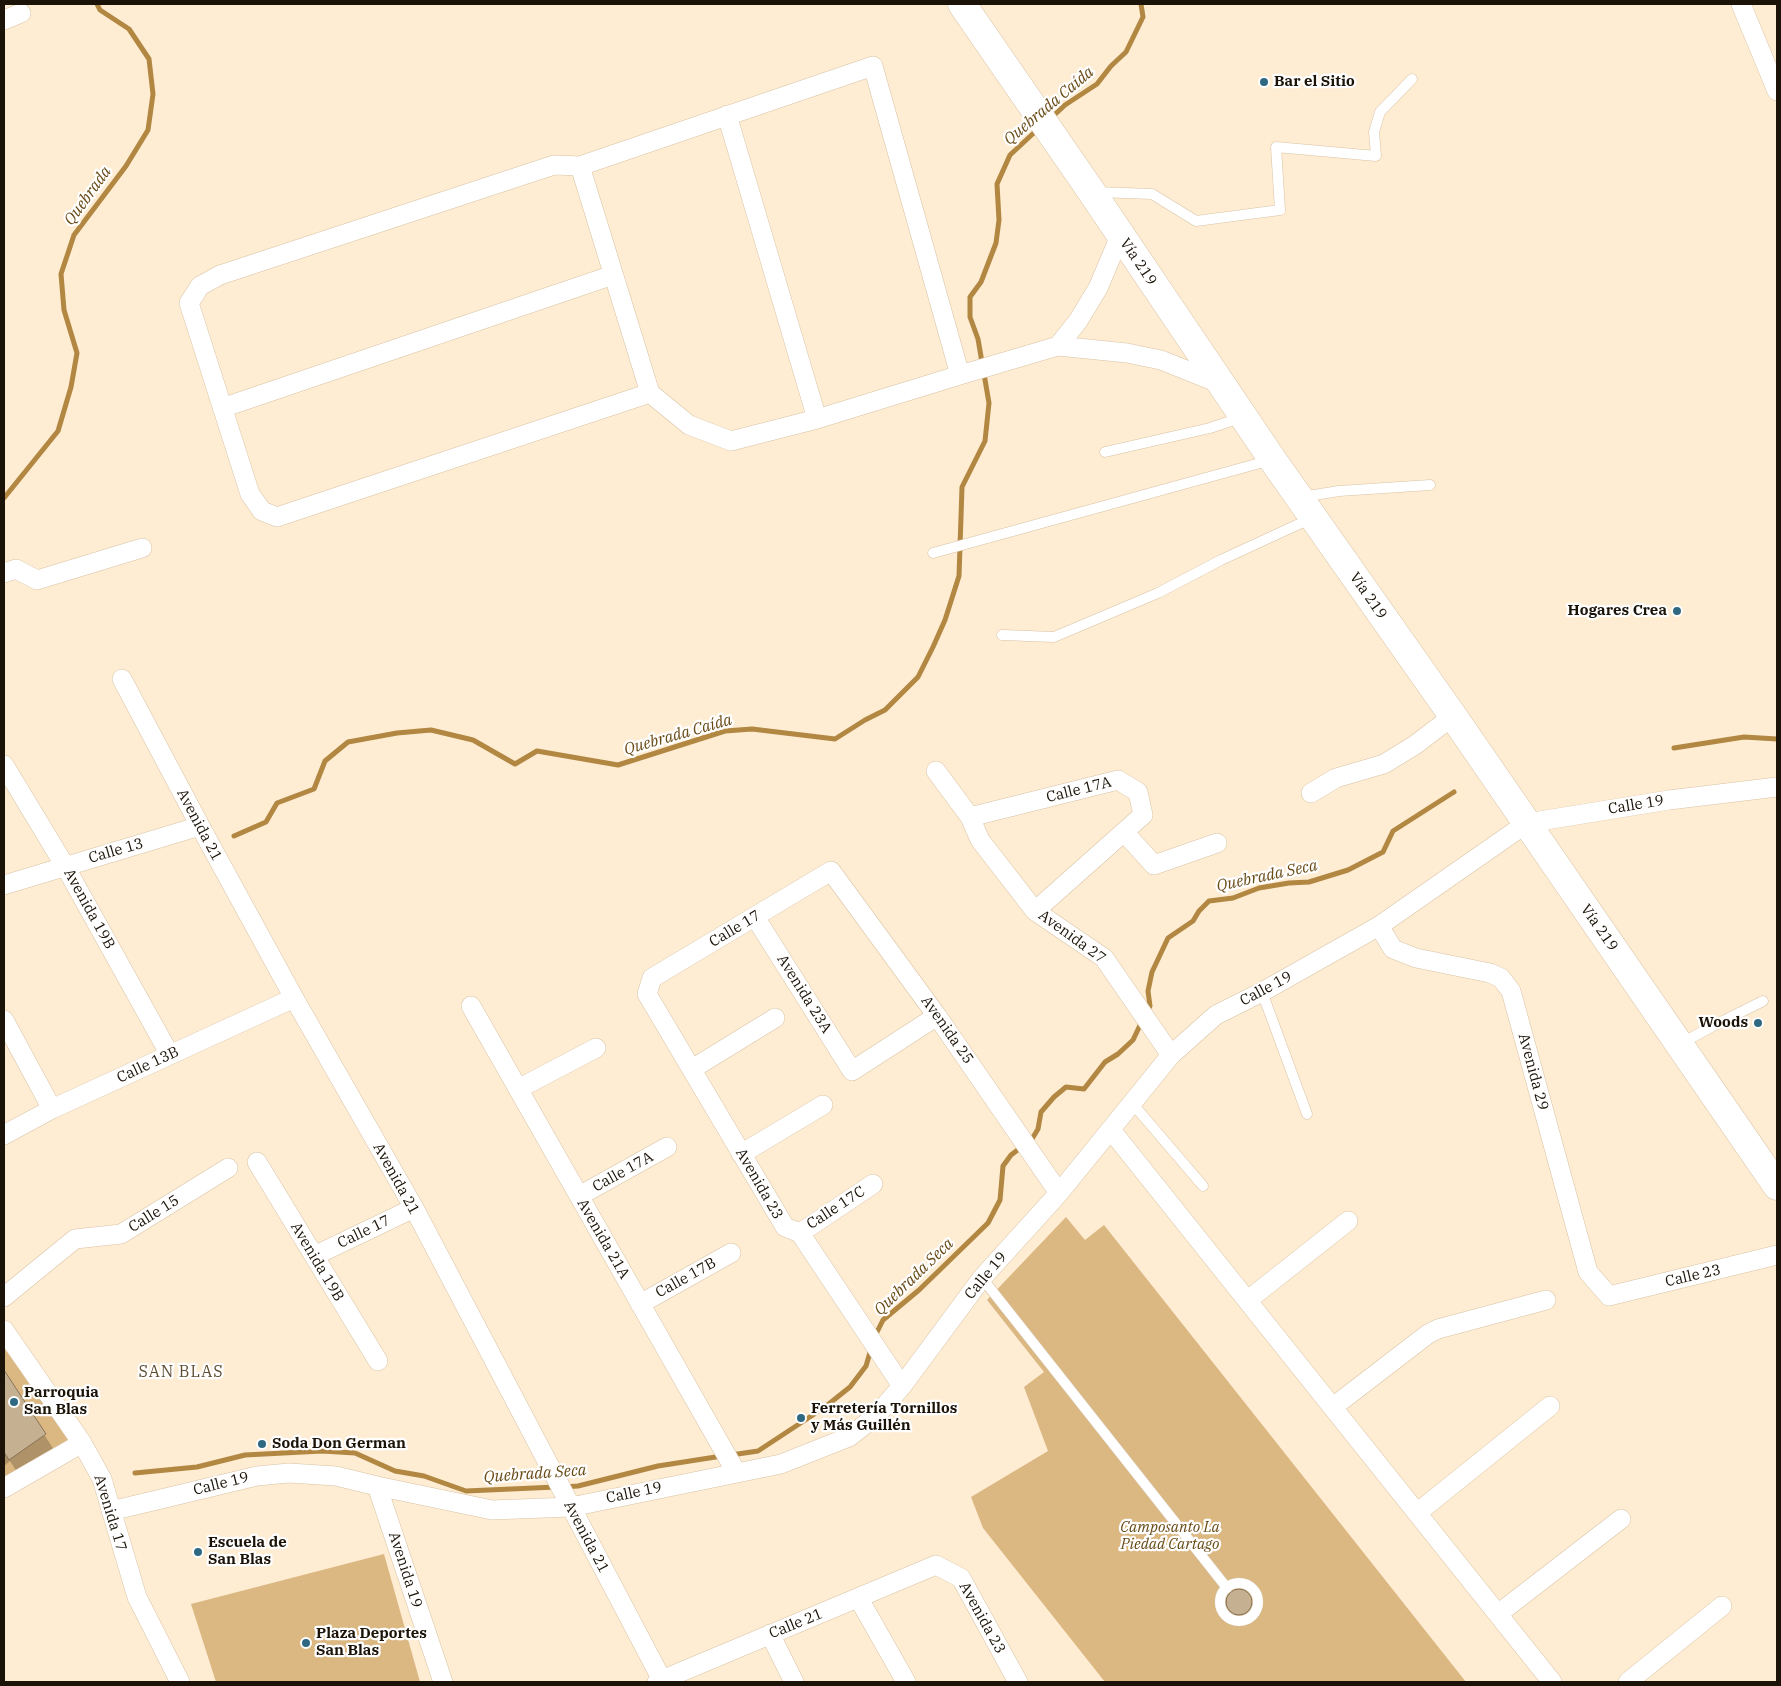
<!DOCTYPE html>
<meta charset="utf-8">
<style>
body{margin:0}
#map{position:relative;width:1781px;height:1686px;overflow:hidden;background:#feecd3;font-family:"IBM Plex Serif",serif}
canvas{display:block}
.frame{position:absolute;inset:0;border:5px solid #1b1308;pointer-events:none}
</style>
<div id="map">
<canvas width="1781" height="1686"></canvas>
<div class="frame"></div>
</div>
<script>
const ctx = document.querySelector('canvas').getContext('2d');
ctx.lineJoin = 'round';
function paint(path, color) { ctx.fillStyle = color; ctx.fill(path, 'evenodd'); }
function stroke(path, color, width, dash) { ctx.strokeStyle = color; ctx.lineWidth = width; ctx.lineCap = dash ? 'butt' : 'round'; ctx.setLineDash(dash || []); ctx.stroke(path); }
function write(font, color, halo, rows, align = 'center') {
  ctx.font = font + ' "IBM Plex Serif",serif'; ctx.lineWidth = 4.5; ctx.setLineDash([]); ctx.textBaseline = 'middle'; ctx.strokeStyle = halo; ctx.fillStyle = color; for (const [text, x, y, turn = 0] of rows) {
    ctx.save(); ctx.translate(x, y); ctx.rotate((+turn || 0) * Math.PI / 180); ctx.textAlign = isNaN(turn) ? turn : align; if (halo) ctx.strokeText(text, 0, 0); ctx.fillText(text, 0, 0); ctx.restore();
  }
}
const green = new Path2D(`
 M 1066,1217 L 1085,1240 L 1104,1225 L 1466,1682 L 1105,1682 L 983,1528 L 971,1497 L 1048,1451 L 1024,1387 L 1044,1372 L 987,1300 Z
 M 4,1348 L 70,1439 L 4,1479 L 4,1452 L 9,1459 L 46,1434 L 4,1370 Z
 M 384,1554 L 420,1682 L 216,1682 L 191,1604 Z`);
const shadow = new Path2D(`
 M 4,1372 L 54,1450 L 19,1475 L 10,1461 L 4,1466 Z
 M 1237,1591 L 1245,1592 L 1252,1602 L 1251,1613 L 1242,1618 L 1235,1616 L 1228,1606 L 1230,1595 Z`);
const stream = new Path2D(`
 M 1050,119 L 1065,105 L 1097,84 L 1111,66 L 1126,52 L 1143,17 L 1141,4
 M 4,498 L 58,431 L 71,387 L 77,353 L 64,310 L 61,274 L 74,235 L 126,166 L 148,130 L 153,94 L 149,59 L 129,29 L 100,10 L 97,4
 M 1674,748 L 1744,737 L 1777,739
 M 234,836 L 266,822 L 277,803 L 314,789 L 325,761 L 348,742 L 397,733 L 431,730 L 473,740 L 515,764 L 537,751 L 618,765 L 725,731 L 752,729 L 835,739 L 865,720 L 885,710 L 918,677 L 933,647 L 945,620 L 959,576 L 962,487 L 985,441 L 989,403 L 978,339 L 970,317 L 970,297 L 981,282 L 996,243 L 999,220 L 997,184 L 1010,155 L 1038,129
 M 1147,1012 L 1150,1006 L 1148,991 L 1152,972 L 1168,938 L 1193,921 L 1199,911 L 1209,901 L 1233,898 L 1259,888 L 1289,883 L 1309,882 L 1348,870 L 1383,852 L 1393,831 L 1454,792
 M 875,1336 L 883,1320 L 919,1290 L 988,1223 L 1000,1200 L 1003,1166 L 1011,1155 L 1032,1139 L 1038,1129 L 1041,1112 L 1054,1097 L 1066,1087 L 1084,1089 L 1105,1062 L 1118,1054 L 1133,1040 L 1142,1021
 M 731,1455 L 758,1451 L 825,1407 L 850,1387 L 866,1366 L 871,1349
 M 135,1473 L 197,1467 L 245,1455 L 322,1451 L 355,1453 L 395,1471 L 424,1476 L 466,1491 L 556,1487
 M 564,1487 L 578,1486 L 658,1466 L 722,1456`);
const building = new Path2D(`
 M 4,1370 L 46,1434 L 9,1460 L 4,1452 Z
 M1226 1602a13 13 0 1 1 26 0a13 13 0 1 1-26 0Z`);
const service = new Path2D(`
 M 1096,192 L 1152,194 L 1196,221 L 1280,210 L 1276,147 L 1376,156 L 1374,132 L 1380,112 L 1412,79
 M 1105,452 L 1210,428 L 1243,417
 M 1302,497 L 1339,491 L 1430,485
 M 933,553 L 1271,460
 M 1002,635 L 1054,637 L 1158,593 L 1221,560 L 1312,518
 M 1262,992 L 1307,1114
 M 1680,1044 L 1713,1026 L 1763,1001
 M 1132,1103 L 1203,1186
 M 982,1278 L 1227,1588
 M1220 1602a19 19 0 1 1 38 0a19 19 0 1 1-38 0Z`);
const minor = new Path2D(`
 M 1741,4 L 1777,91
 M 4,20 L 21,13
 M 727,115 L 817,419
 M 580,166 L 554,165 L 220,275 L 200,286 L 189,303 L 250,494 L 262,511 L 277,517 L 650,393
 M 1058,346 L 1078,321 L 1098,288 L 1120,236
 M 960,375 L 817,419 L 731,441 L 689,425 L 650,393 L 580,166 L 873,66 L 960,375 L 1058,346 L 1127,353 L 1161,360 L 1221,384
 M 222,408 L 613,275
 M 4,573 L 16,569 L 37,580 L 142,548
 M 122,679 L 200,826 L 294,998 L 414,1208 L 663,1682
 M 4,765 L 65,866 L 170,1055
 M 936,771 L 970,817 L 980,840 L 1035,911 L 1104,958 L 1171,1055
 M 1311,793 L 1336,778 L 1384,764 L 1415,745 L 1453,716
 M 970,817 L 1118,780 L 1138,792 L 1143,815 L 1035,911
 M 1124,832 L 1154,865 L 1217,843
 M 4,885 L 200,826
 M 755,917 L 852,1071 L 937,1016
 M 1379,926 L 1393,949 L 1416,958 L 1490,973 L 1501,978 L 1511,991 L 1588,1272 L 1609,1296 L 1777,1255
 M 471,1006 L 736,1472
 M 4,1020 L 52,1109
 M 692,1069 L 775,1018
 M 518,1089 L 596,1048
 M 1111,1130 L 1552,1682
 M 4,1135 L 52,1109 L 294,998
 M 741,1154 L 823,1105
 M 257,1162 L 378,1361
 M 579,1196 L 667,1147
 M 800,1233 L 873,1184
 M 314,1256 L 414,1208
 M 4,1297 L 75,1239 L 121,1234 L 228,1168
 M 1248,1300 L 1348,1221
 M 640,1304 L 731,1253
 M 4,1330 L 82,1443 L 102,1479 L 137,1597 L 180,1682
 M 902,1386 L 800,1233 L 785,1227 L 647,994 L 652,978 L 831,871 L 937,1016 L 1059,1193
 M 1333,1407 L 1428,1334 L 1438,1329 L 1546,1300
 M 377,1486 L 443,1682
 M 4,1488 L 82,1443
 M 111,1511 L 257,1476 L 289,1473 L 336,1476 L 377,1486 L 492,1510 L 571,1507 L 781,1464 L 849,1437 L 876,1416 L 902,1386 L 982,1278 L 1059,1193 L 1171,1055 L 1216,1015 L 1262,992 L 1379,926 L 1527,823 L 1669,800 L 1777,787
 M 1417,1513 L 1550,1406
 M 859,1599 L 906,1682
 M 1498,1614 L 1621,1519
 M 770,1634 L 794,1682
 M 657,1682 L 936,1565 L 961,1578 L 1018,1682
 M 1628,1682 L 1722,1606`);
const secondary = new Path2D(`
 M 962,4 L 1091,191 L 1272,459 L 1453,716 L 1777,1186`);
const markers = [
 [1264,82,5,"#2e6981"],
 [1677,611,5,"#2e6981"],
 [1758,1023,5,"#2e6981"],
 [14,1402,5,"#2e6981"],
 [801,1418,5,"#2e6981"],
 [262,1444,5,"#2e6981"],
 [198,1552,5,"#2e6981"],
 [306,1643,5,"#2e6981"]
];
const poiNames = [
 ["Bar el Sitio",1274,82],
 ["Hogares Crea",1667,611,"right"],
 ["Woods",1748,1023,"right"],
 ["Parroquia",24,1393],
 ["San Blas",24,1410],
 ["Ferretería Tornillos",811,1409],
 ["y Más Guillén",811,1426],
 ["Soda Don German",272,1444],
 ["Escuela de",208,1543],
 ["San Blas",208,1560],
 ["Plaza Deportes",316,1634],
 ["San Blas",316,1651]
];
const streetNames = [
 ["Vía 219",1138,262,56],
 ["Vía 219",1368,596,55],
 ["Calle 17A",1079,790,-14],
 ["Calle 19",1636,805,-9],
 ["Avenida 21",199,825,62],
 ["Calle 13",116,851,-16],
 ["Avenida 19B",89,909,61],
 ["Vía 219",1599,928,55],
 ["Calle 17",735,929,-31],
 ["Avenida 27",1072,937,36],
 ["Calle 19",1266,989,-28],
 ["Avenida 23A",804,994,58],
 ["Avenida 25",947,1030,55],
 ["Calle 13B",148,1065,-25],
 ["Avenida 29",1533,1072,75],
 ["Calle 17A",623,1172,-29],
 ["Avenida 21",396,1179,61],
 ["Avenida 23",759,1184,60],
 ["Calle 17C",836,1208,-33],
 ["Calle 15",154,1214,-32],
 ["Calle 17",364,1232,-26],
 ["Avenida 21A",603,1239,60],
 ["Avenida 19B",317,1262,59],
 ["Calle 19",986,1276,-50],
 ["Calle 23",1693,1276,-13],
 ["Calle 17B",686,1278,-29],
 ["Calle 19",221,1484,-14],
 ["Calle 19",634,1493,-12],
 ["Avenida 17",110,1513,73],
 ["Avenida 21",586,1537,62],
 ["Avenida 19",405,1570,72],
 ["Avenida 23",982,1618,61],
 ["Calle 21",796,1624,-22]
];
const parkNames = [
 ["Camposanto La",1170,1528],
 ["Piedad Cartago",1170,1545]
];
const waterNames = [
 ["Quebrada Caída",1049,106,-40],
 ["Quebrada",88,196,-54],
 ["Quebrada Caída",678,735,-16],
 ["Quebrada Seca",1267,876,-12],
 ["Quebrada Seca",914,1277,-44],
 ["Quebrada Seca",535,1474,-4]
];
const neighbourhoodNames = [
 ["SAN BLAS",181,1372]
];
paint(green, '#dbb782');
paint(shadow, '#0003');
stroke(stream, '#b28742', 5);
paint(building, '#c5b192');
stroke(building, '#857255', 1);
stroke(service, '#d8c3a4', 11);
stroke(minor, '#d8c3a4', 20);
stroke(secondary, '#d8c3a4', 29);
stroke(service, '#fff', 10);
stroke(minor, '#fff', 19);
stroke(secondary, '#fff', 28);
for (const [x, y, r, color] of markers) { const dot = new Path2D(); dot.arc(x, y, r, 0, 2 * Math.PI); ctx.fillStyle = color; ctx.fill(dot); stroke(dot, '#fff', 2); }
write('bold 15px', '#1b1308', '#fff', poiNames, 'left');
write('15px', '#1b1308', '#fff', streetNames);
write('italic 15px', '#674914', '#fff', parkNames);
write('italic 16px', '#694b16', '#fff', waterNames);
ctx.letterSpacing = '1px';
write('16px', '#604e32', '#fff', neighbourhoodNames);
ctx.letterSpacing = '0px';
</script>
